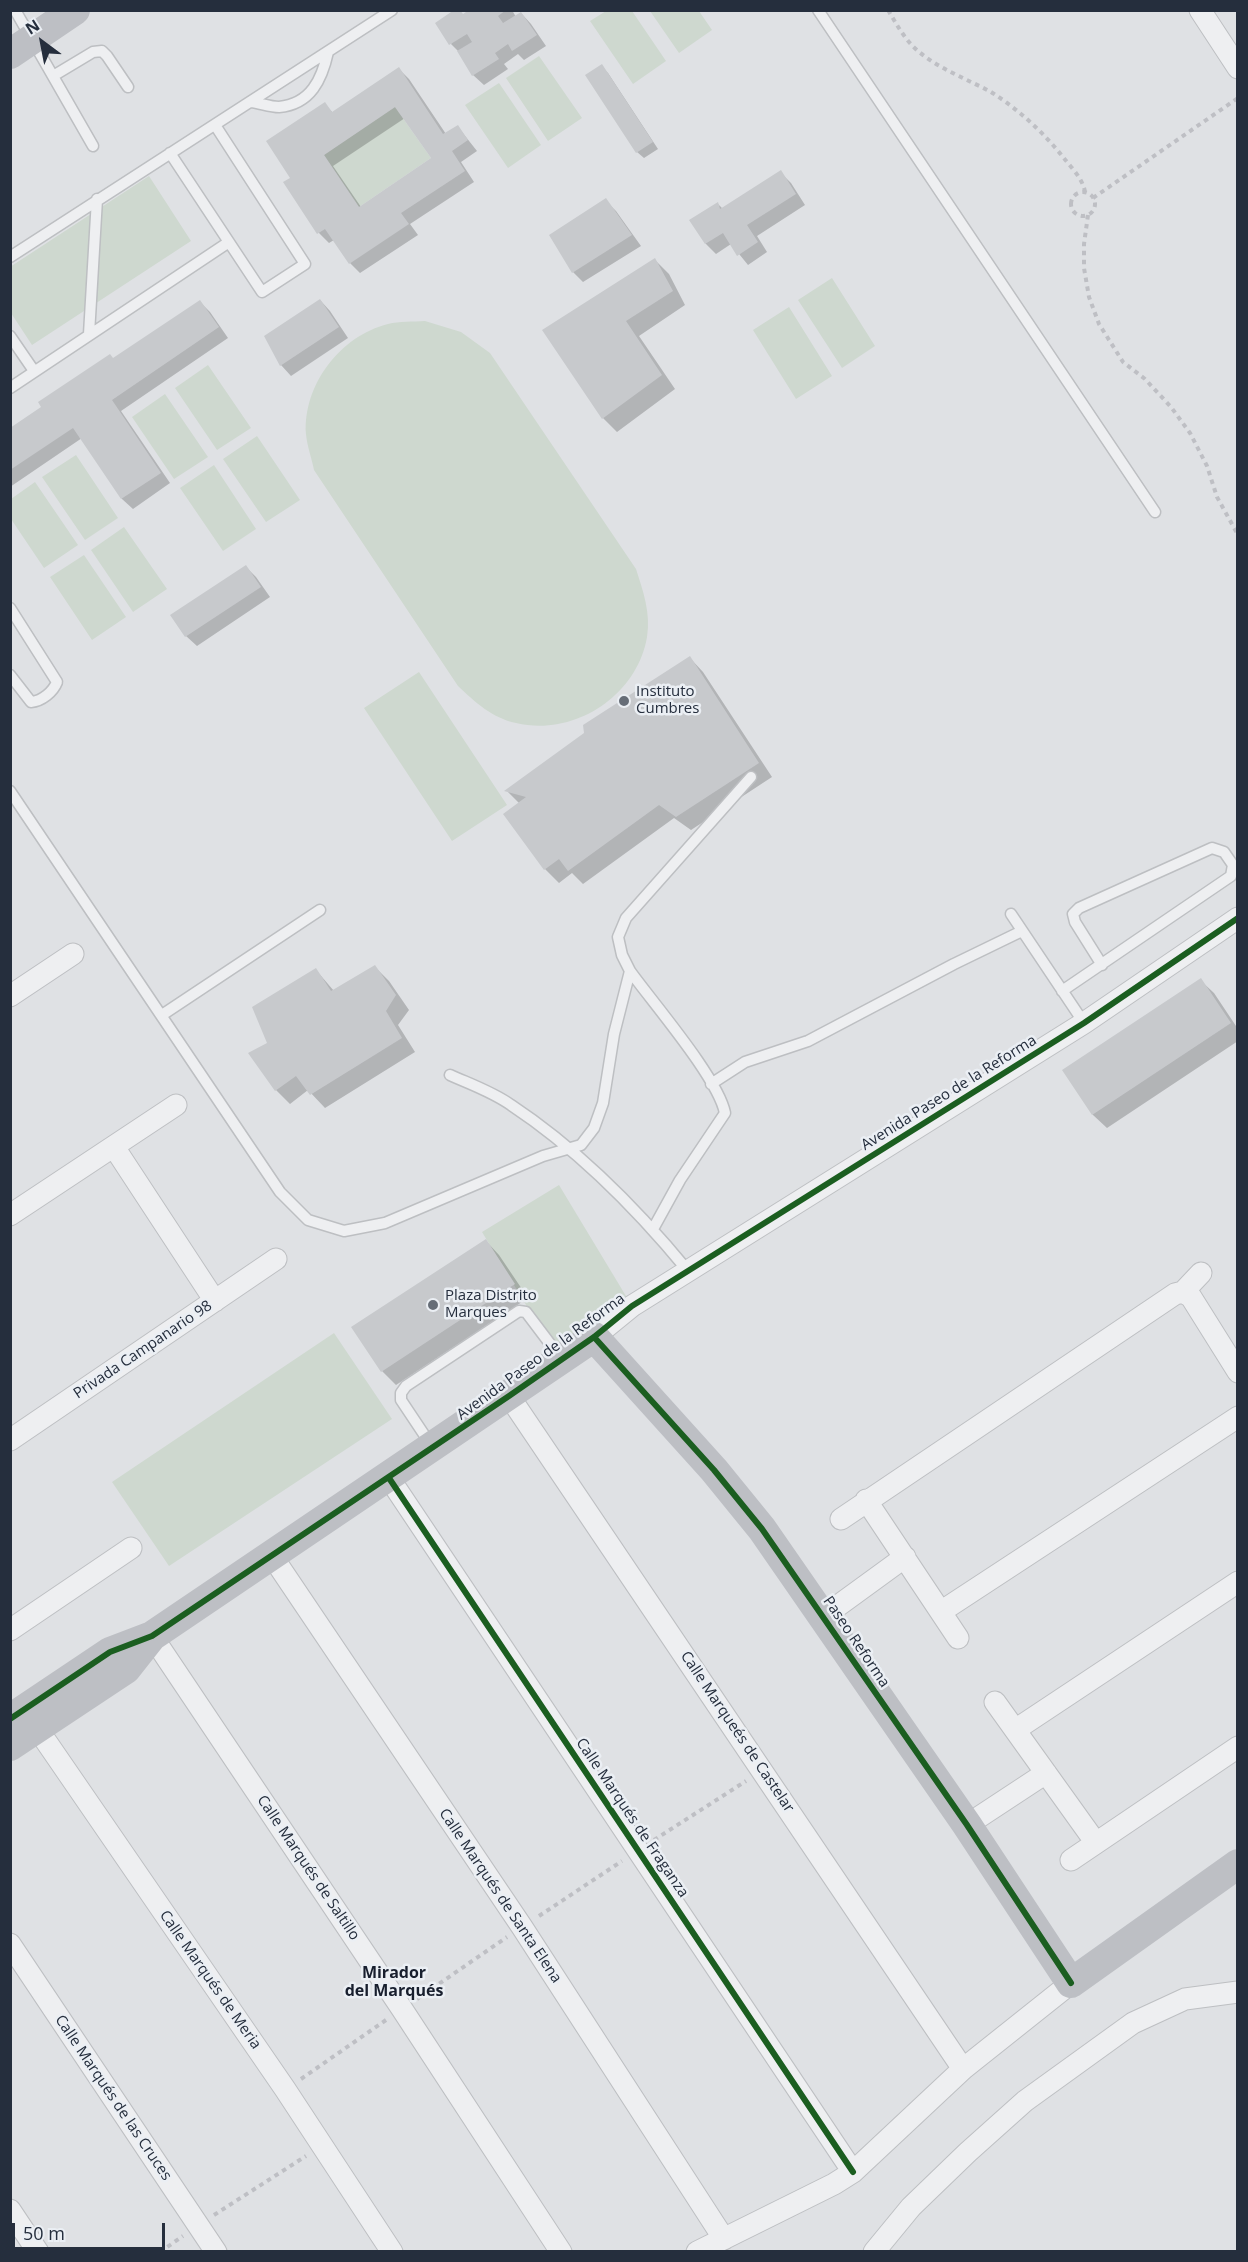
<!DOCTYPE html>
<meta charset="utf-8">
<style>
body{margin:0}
#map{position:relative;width:1248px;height:2262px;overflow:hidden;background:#dfe1e4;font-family:"Open Sans",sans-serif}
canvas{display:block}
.frame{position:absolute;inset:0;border:12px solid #252e3d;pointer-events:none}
.north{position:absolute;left:12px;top:12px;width:60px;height:60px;-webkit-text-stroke:4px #ebeff4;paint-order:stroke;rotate:328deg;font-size:16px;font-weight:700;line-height:24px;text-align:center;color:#252e3d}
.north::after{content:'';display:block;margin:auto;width:21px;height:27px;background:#252e3d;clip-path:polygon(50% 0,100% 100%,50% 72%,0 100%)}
.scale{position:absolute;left:12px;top:2223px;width:153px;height:27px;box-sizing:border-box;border:3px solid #252e3d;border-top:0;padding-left:8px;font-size:18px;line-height:21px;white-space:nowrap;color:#252e3d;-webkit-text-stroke:4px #ebeff4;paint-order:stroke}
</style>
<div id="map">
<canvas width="1248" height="2262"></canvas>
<div class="frame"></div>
<div class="north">N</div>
<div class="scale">50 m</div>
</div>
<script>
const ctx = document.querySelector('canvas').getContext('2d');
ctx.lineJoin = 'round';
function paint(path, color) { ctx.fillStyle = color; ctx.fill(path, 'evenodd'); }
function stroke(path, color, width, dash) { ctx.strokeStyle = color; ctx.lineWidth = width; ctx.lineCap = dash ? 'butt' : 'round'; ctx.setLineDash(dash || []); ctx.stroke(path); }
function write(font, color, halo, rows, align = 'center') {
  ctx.font = font + ' "Open Sans",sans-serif'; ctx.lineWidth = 5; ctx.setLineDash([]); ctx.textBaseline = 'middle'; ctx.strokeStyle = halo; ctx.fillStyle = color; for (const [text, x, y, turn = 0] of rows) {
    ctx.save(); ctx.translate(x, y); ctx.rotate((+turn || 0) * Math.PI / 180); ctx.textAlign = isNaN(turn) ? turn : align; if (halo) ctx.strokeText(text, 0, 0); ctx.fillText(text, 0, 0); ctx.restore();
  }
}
const green = new Path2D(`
 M 606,11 L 632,11 L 666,61 L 633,84 L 590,21 Z
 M 650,11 L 699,11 L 712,30 L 679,53 Z
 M 539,56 L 582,118 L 548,141 L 506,78 Z
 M 499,83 L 541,145 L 508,168 L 465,105 Z
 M 395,107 L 431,158 L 359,207 L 324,155 Z
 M 149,176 L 191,241 L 32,345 L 11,313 L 10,267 Z
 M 832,278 L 875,346 L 842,368 L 798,300 Z
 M 789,307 L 832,376 L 796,399 L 753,330 Z
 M 425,321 L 461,332 L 490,353 L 636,569 C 643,591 651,613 647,637 C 637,696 574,737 516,723 C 492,718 475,702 458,686 L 314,470 C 312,459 307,446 306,434 C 303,385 340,336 388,324 C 399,321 413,322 425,321 Z
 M 208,365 L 251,428 L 217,450 L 175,388 Z
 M 165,394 L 208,457 L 174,479 L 132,417 Z
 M 257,436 L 300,500 L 266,522 L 223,459 Z
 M 76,455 L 118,518 L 85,540 L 42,477 Z
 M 214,465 L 256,529 L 223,551 L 180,488 Z
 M 35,482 L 78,545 L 44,568 L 11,519 L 11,499 Z
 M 124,527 L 167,589 L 133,612 L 91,550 Z
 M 84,555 L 126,617 L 92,640 L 50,577 Z
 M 419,672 L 507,805 L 452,841 L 364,708 Z
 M 559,1185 L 632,1306 L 555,1353 L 482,1232 Z
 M 334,1333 L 392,1419 L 169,1566 L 112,1482 Z`);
const shadow = new Path2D(`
 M 471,10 L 512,10 L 516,17 L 521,13 L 531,24 L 546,46 L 524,60 L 518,54 L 504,64 L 508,69 L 484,85 L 473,75 L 459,52 L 451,44 L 464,15 Z
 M 601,66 L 608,73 L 658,149 L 644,158 L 637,152 Z
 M 399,69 L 409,79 L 446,134 L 458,127 L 477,151 L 461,162 L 474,182 L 410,224 L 418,235 L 360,273 L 350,263 L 334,240 L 329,243 L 319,233 L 292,178 L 325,104 L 333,113 ZM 405,118 L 433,159 L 361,207 L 333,166 Z
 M 780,172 L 791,183 L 805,205 L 757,236 L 767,252 L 748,265 L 731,244 L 716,254 L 706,244 L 691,220 L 718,204 L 723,209 Z
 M 605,200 L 616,211 L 641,246 L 583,282 L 573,272 Z
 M 655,260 L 669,274 L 685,305 L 639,336 L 675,389 L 617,432 L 603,418 L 544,330 Z
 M 320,300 L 330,311 L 348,338 L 291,376 L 281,365 L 266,337 Z
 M 200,302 L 210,312 L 228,338 L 121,411 L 170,483 L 133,509 L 122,499 L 82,438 L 10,487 L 10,429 Z
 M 246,567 L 256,577 L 270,597 L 197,646 L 186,636 L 172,616 Z
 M 690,658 L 703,672 L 772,777 L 691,830 L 674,818 L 583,884 L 572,873 L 559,883 L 545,869 L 520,804 L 507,791 Z
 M 375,967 L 389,981 L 409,1010 L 398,1025 L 415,1052 L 325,1108 L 308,1090 L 290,1104 L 276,1090 L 269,1043 L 316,970 L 334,991 Z
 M 1200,980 L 1214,993 L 1238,1029 L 1238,1041 L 1107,1128 L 1093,1115 L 1064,1071 Z
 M 486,1241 L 499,1255 L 528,1298 L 396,1385 L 382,1371 Z`);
const building = new Path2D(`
 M 454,10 L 460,10 L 463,14 L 469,10 L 506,10 L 498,16 L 503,23 L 521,12 L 537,35 L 512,51 L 508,44 L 495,53 L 499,59 L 472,76 L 457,51 L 472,42 L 467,34 L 449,45 L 435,23 Z
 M 602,64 L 653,142 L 636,153 L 585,75 Z
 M 399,67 L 443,134 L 458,125 L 468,140 L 452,151 L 465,171 L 401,213 L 409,224 L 349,264 L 325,229 L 317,234 L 283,182 L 290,178 L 266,141 L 325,102 L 332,112 ZM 395,107 L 431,158 L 359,207 L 324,155 Z
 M 781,170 L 796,194 L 747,225 L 758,242 L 737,256 L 723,233 L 705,244 L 689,220 L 718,202 L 720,209 Z
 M 606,198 L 632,235 L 572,273 L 549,235 Z
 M 655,258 L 673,291 L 626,321 L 662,375 L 602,419 L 542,330 Z
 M 320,299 L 339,327 L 280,366 L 264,336 Z
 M 200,300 L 219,327 L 112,400 L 161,473 L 121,499 L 73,428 L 10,470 L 10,428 L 41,407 L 38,402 L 110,354 L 113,358 Z
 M 246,565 L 261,587 L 185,637 L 170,615 Z
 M 690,656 L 759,763 L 676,817 L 659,805 L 568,871 L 559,859 L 544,870 L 503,814 L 526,797 L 504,791 L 584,733 L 583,725 Z
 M 375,965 L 396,995 L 386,1011 L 402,1038 L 310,1095 L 296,1076 L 275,1091 L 248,1053 L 267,1043 L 252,1007 L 316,968 L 331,991 Z
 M 1201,978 L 1231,1023 L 1092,1115 L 1062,1070 Z
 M 486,1239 L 515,1284 L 381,1372 L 351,1327 Z`);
const path = new Path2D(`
 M 888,10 C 897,25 905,40 918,51 C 939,69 967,79 991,92 C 1018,109 1043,132 1063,157 C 1071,167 1083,179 1085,192
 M1071 204a12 12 0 1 1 24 0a12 12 0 1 1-24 0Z
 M 1093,198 L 1238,98
 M 1088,215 L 1084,244 L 1084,268 L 1089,297 L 1099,324 L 1123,362 L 1145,379 L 1171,407 L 1190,433 L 1207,466 L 1217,497 L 1238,535
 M 654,1840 L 746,1781
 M 539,1916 L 622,1861
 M 417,1999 L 507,1937
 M 301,2079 L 386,2020
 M 214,2215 L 306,2156
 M 160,2252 L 183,2236`);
const lane = new Path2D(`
 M 15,10 L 93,146
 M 818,10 L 1155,512
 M 53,76 L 93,52 L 102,51 L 107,56 L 128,87
 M 251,102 C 260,103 270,107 279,107 C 311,104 322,79 328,52
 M 170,153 L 262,292 L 305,264 L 215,125
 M 10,257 L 392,10
 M 89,334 L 97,199
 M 10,336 L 34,371
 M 10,388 L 229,242
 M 10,608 L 57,682 C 53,692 42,701 31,702 L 10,675
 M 10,791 L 280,1192 L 308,1220 L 344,1231 L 385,1223 L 543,1156 L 581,1145 L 594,1128 L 603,1103 L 614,1034 L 630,971
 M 1011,914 L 1084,1023
 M 1062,991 L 1231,876 L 1233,865 L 1224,852 L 1212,848 L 1079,908 L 1073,914 L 1075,922 L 1102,965
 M 162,1015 L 320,910
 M 450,1075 C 470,1084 493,1092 511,1105 C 579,1150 637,1209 688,1271
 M 711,1084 L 745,1062 L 808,1041 L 954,964 L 1022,931
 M 653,1229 L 680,1180 L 725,1113 C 718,1078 653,1003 630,971 L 622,955 L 618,937 L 626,918 L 751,777
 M 431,1445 L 401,1400 L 401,1393 L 406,1386 L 519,1311 L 526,1312 L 560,1357`);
const street = new Path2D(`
 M 1200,10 L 1238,68
 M 10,996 L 73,954
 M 114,1147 L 215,1301
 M 10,1215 L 176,1105
 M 1183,1292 L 1191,1297 L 1238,1372
 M 594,1337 L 632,1306 L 1084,1023 L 1238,918
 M 509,1396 L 963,2069
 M 10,1440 L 276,1259
 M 389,1478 L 853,2172
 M 866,1500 L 958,1638
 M 841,1519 L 1175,1294 L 1183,1292 L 1201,1273
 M 272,1556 L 522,1927 L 724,2239
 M 942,1611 L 1238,1417
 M 824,1616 L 905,1557
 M 10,1630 L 131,1548
 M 152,1636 L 402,2009 L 561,2252
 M 995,1702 L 1096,1843
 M 30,1718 L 285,2089 L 392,2252
 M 1015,1730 L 1238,1582
 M 967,1825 L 1046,1773
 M 1071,1860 L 1238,1747
 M 10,1944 L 216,2252
 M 10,2210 L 38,2252
 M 697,2252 L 834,2184 L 853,2172 L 963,2069 L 1071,1983
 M 874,2252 L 911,2207 L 968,2152 L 1025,2101 L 1133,2023 L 1185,1999 L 1238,1992`);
const secondary = new Path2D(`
 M 10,54 L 75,10
 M 10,1719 L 110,1652 L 152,1636 L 594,1337 L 714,1470 L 762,1529 L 967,1825 L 1071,1983 L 1238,1864
 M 10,1746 L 126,1669 L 152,1636`);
const cycleway = new Path2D(`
 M 594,1337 L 714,1470 L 762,1529 L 967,1825 L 1071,1983
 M 389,1478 L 853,2172
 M 10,1719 L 110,1652 L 152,1636 L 509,1396 L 594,1337 L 632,1306 L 1084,1023 L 1238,918`);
const markers = [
 [624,701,6,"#666d77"],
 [433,1305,6,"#666d77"]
];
const poiNames = [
 ["Instituto",636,692],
 ["Cumbres",636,709],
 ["Plaza Distrito",445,1296],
 ["Marques",445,1313]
];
const streetNames = [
 ["Avenida Paseo de la Reforma",949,1093,-32],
 ["Privada Campanario 98",143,1350,-34],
 ["Avenida Paseo de la Reforma",541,1357,-36],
 ["Paseo Reforma",856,1642,56],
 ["Calle Marqueés de Castelar",737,1732,56],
 ["Calle Marqués de Fraganza",632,1818,56],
 ["Calle Marqués de Saltillo",308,1868,56],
 ["Calle Marqués de Santa Elena",500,1896,56],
 ["Calle Marqués de Meria",210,1980,55],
 ["Calle Marqués de las Cruces",113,2098,56]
];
const neighbourhoodNames = [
 ["Mirador",394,1973],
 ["del Marqués",394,1991]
];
paint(green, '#ced8cf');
paint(shadow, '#0003');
paint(building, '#c7c9cc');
stroke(lane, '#bdbfc2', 13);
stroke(street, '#bdbfc2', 23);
stroke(path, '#bebfc4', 4, [4.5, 4.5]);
stroke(lane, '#eeeff1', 10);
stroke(street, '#eeeff1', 21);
stroke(secondary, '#bdbfc4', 30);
stroke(cycleway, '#1b5e20', 6);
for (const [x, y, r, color] of markers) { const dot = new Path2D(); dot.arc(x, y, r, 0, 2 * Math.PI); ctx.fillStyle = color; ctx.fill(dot); stroke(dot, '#ebeff4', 2); }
write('15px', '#252e3d', '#ebeff4', poiNames, 'left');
write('15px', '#252e3d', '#ebeff4', streetNames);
write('bold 16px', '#181f2e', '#ebeff4', neighbourhoodNames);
</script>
